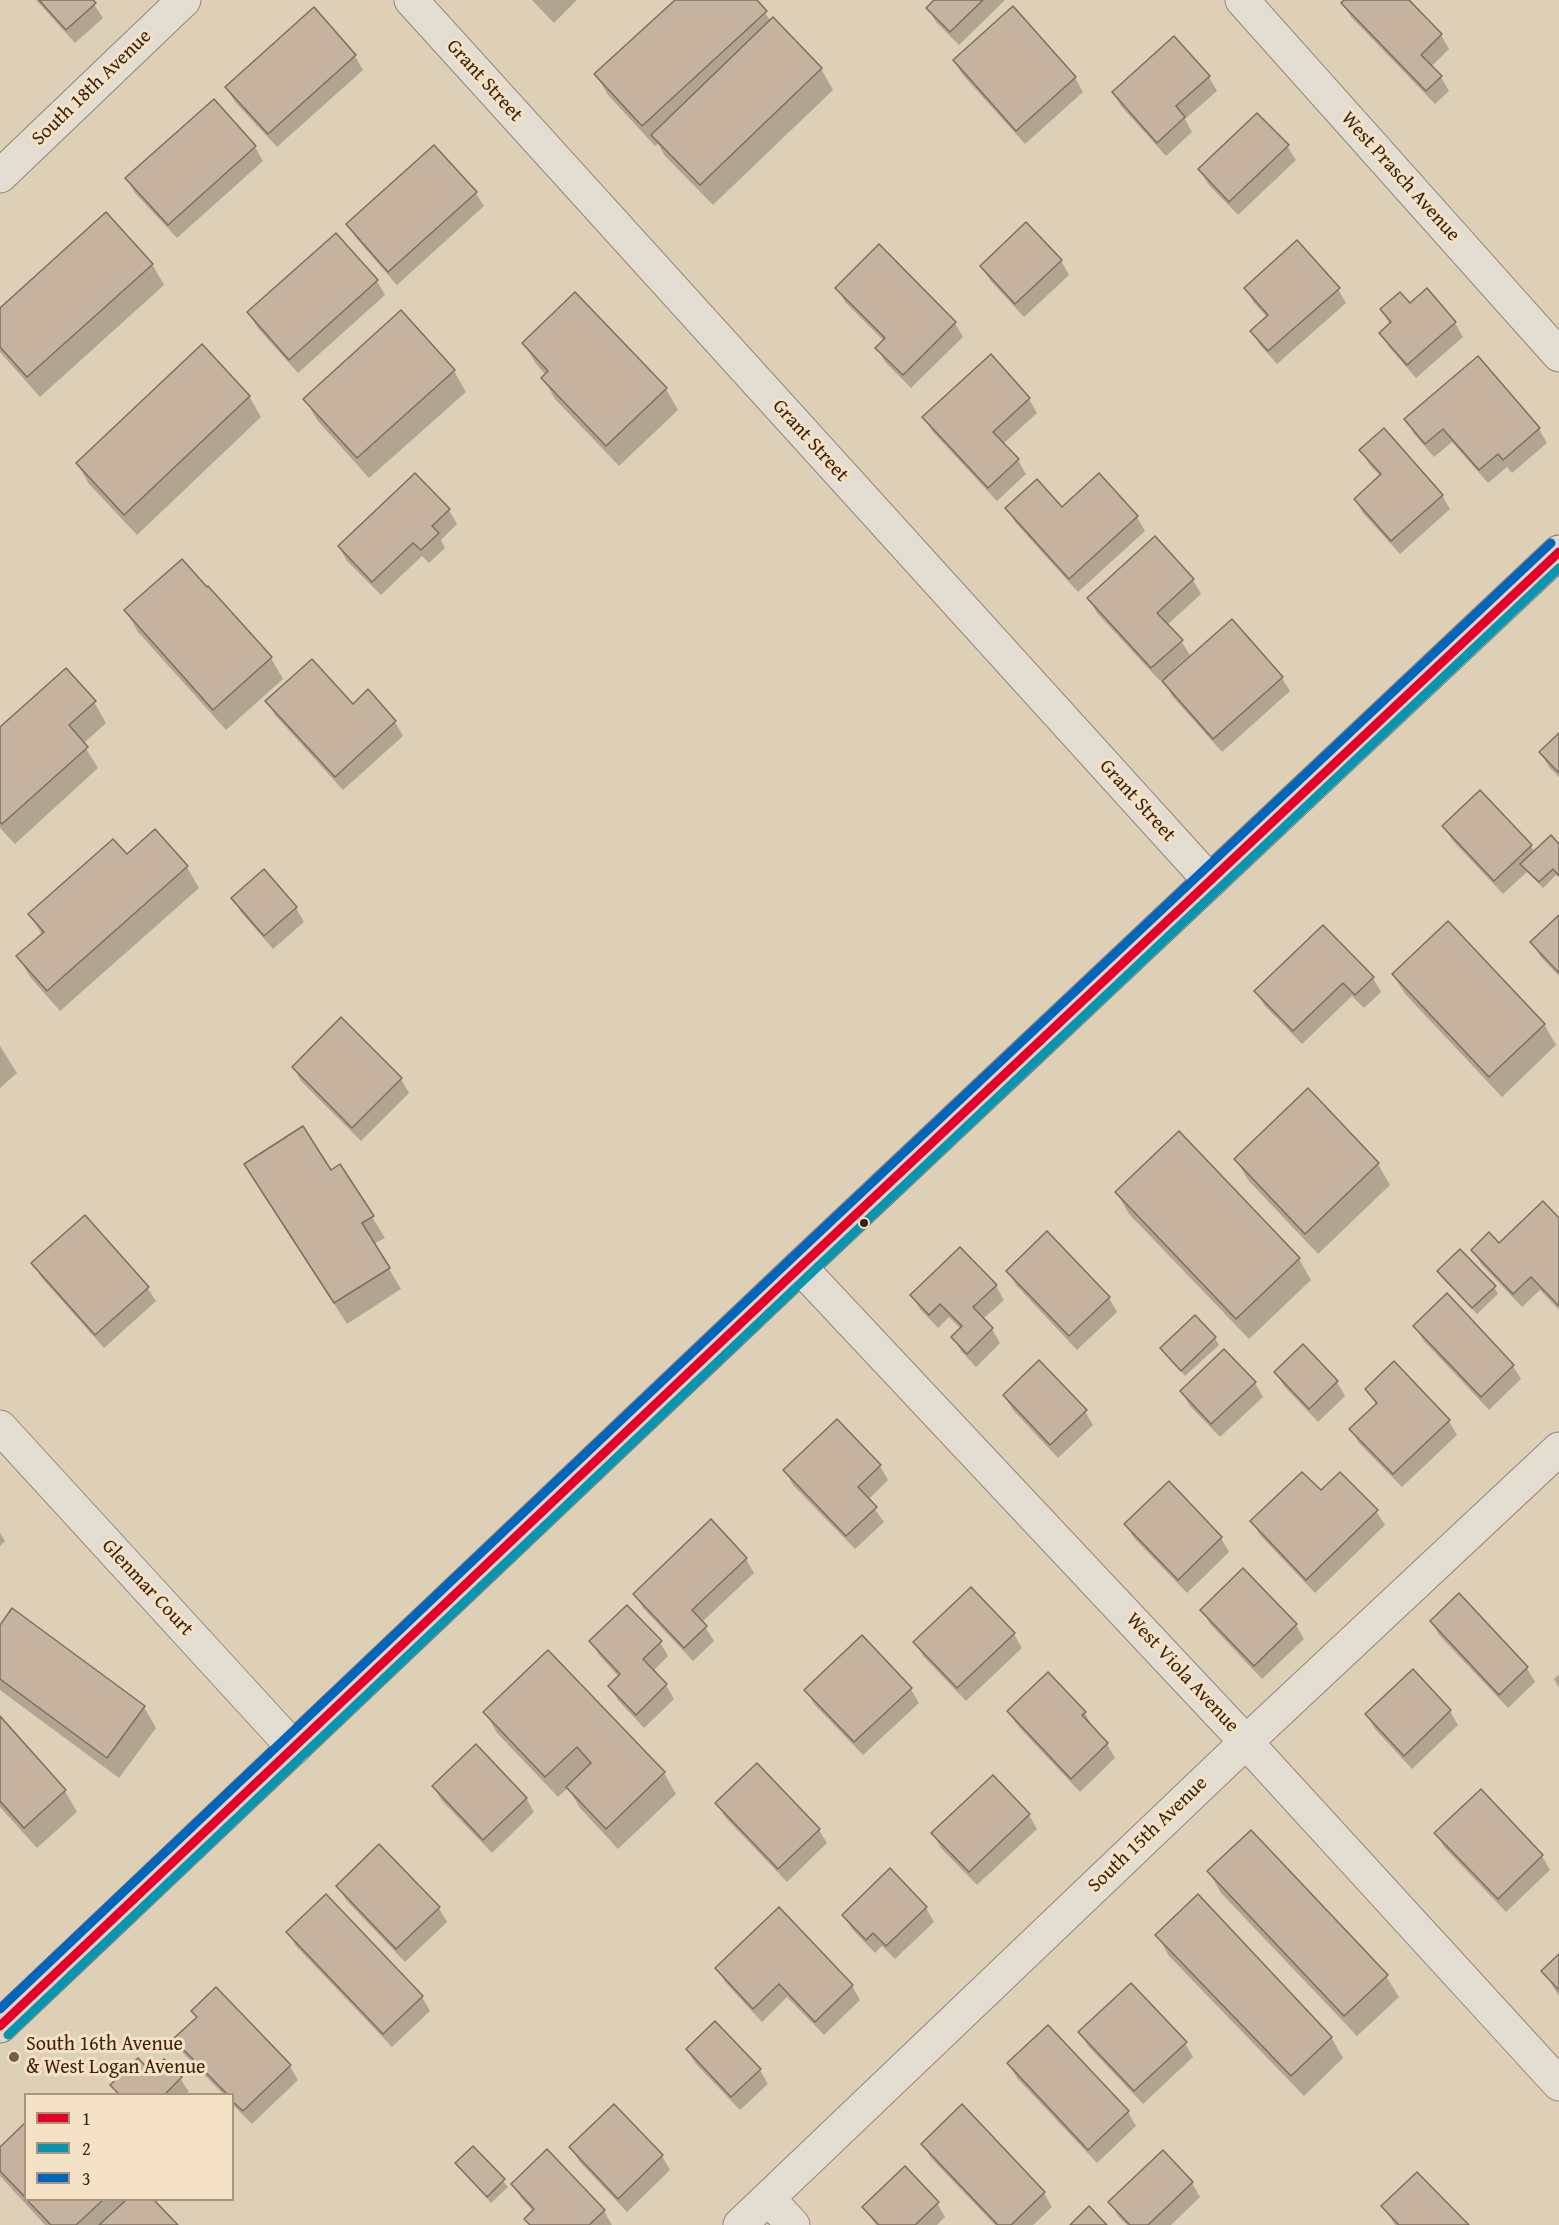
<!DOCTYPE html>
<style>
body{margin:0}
#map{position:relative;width:1559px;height:2225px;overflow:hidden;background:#decfb7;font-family:"Gentium Book Plus",serif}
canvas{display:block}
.legend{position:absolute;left:24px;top:2093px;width:210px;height:108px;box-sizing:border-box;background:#f3e2c6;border:2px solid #ab947a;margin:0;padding:8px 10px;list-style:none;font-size:18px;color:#3e1f07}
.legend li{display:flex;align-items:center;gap:12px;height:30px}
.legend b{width:30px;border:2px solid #ab947a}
</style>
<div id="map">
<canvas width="1559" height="2225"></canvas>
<ul class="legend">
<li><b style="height:8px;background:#e4002b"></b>1</li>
<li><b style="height:8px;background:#0994b0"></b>2</li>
<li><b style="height:8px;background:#0065bd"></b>3</li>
</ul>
</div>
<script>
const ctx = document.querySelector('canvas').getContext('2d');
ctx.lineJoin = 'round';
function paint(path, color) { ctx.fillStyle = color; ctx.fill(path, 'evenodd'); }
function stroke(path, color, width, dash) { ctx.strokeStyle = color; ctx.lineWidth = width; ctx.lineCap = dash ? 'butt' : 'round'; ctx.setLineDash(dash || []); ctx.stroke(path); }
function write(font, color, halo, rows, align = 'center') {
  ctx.font = font + ' "Gentium Book Plus",serif'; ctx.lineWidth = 6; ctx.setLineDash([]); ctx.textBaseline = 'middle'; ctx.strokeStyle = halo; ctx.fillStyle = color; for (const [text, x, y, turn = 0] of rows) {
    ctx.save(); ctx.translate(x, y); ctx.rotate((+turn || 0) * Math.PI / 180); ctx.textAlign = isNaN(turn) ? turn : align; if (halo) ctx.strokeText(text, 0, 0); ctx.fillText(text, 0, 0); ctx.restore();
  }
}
const shadow = new Path2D(`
 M 36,0 L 91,0 L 103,18 L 75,43 Z
 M 532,0 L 577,0 L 554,23 Z
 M 677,0 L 755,0 L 771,21 L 821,69 L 833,90 L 713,205 L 665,156 L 658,144 L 655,146 L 608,95 L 596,75 Z
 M 936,0 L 1005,0 L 959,45 L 936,22 L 928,8 Z
 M 1346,0 L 1407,0 L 1441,35 L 1449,49 L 1431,67 L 1441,77 L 1449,91 L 1435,104 L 1351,17 L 1343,3 Z
 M 1013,8 L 1075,78 L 1083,92 L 1025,144 L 962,74 L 954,60 Z
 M 355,56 L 363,70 L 277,147 L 235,102 L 227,88 Z
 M 1209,77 L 1217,91 L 1185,119 L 1192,132 L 1166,156 L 1121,106 L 1113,92 Z
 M 1287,146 L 1296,160 L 1238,215 L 1208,184 L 1200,170 Z
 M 255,147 L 263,161 L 177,238 L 135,193 L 127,179 Z
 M 476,193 L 484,206 L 397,285 L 356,238 L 348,224 Z
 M 336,235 L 377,281 L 385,295 L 298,373 L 257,327 L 249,313 Z
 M 879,246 L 955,323 L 963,337 L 911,388 L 885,362 L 877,348 L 884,341 L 845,302 L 837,288 Z
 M 1061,261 L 1069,275 L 1024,317 L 990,280 L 982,266 Z
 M 152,264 L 164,285 L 40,397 L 0,352 L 0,310 Z
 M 1246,289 L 1338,289 L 1346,303 L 1277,364 L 1260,345 L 1252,331 L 1268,318 L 1254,303 Z
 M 575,295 L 666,389 L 678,410 L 619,466 L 555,399 L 543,378 L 546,375 L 536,364 L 524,343 Z
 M 1410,305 L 1455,323 L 1463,337 L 1416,378 L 1389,347 L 1381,333 L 1390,325 L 1382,310 Z
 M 991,356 L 1029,399 L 1037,413 L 1003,444 L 1018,460 L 1026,474 L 997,501 L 932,431 L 924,417 Z
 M 1478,358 L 1539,429 L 1547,443 L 1512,473 L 1507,467 L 1488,483 L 1452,442 L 1434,457 L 1414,434 L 1406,420 Z
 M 454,371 L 466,392 L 369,478 L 317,420 L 305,399 Z
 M 249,396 L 261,417 L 137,535 L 89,484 L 77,463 Z
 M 1361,450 L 1442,495 L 1450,509 L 1400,554 L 1363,513 L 1355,499 L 1381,477 L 1369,464 Z
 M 1007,508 L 1062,509 L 1137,517 L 1145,531 L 1078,592 L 1015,522 Z
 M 449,510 L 457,524 L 441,540 L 445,548 L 429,563 L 422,556 L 381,595 L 347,561 L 339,547 Z
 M 1155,538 L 1193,580 L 1201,594 L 1167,625 L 1181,641 L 1190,655 L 1175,668 L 1177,670 L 1282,678 L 1290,691 L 1222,752 L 1172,696 L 1163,679 L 1160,681 L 1097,613 L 1089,599 Z
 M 208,588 L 271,658 L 283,679 L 226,730 L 138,632 L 126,611 Z
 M 368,692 L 395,722 L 403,736 L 343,790 L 275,715 L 267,701 L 353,706 Z
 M 94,702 L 106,723 L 83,744 L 98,768 L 15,844 L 0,828 L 0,729 Z
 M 1559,736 L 1559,777 L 1549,767 L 1541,753 Z
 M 1444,826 L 1531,846 L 1535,852 L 1559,846 L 1559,876 L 1557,874 L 1543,888 L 1527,872 L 1503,894 L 1452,840 Z
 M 127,856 L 187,867 L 199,888 L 60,1011 L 30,977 L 18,956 L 42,935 L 30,914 Z
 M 264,871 L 296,908 L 304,922 L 273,949 L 241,912 L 232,898 Z
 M 1559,917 L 1559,976 L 1540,956 L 1532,942 Z
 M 1323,927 L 1373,978 L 1381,992 L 1364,1008 L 1352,996 L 1302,1044 L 1264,1005 L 1256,991 Z
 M 1393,975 L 1544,1024 L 1556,1045 L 1502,1097 L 1406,995 Z
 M 0,1046 L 17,1073 L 0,1088 Z
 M 293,1067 L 401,1079 L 409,1093 L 361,1141 L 301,1081 Z
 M 1308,1090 L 1378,1164 L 1390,1185 L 1318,1254 L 1248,1180 L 1236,1159 Z
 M 330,1172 L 372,1217 L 385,1238 L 374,1244 L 401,1289 L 347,1324 L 258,1185 Z
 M 1117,1193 L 1299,1259 L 1311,1280 L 1249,1339 L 1129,1214 Z
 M 1559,1220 L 1559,1310 L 1540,1290 L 1522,1307 L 1481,1264 L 1473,1250 L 1499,1245 Z
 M 1047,1233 L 1109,1298 L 1117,1312 L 1077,1350 L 1016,1285 L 1008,1271 Z
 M 33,1263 L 147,1287 L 156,1301 L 104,1348 L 41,1277 Z
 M 1439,1272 L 1494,1287 L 1498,1294 L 1477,1314 L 1442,1278 Z
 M 996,1286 L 1004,1300 L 983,1319 L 992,1329 L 1000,1343 L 976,1367 L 961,1351 L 953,1337 L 961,1329 L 949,1317 L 938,1328 L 920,1309 L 912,1295 Z
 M 1415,1326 L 1513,1366 L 1521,1379 L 1489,1410 L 1423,1340 Z
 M 1215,1338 L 1219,1345 L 1185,1376 L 1162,1349 Z
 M 1276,1372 L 1337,1382 L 1345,1396 L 1318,1422 L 1284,1386 Z
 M 1255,1383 L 1263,1397 L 1220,1437 L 1190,1406 L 1182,1392 Z
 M 1367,1389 L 1449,1421 L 1457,1435 L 1402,1487 L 1359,1443 L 1351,1429 L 1377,1406 Z
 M 1004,1396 L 1085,1411 L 1093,1425 L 1058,1458 L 1013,1410 Z
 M 837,1421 L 880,1466 L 888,1480 L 868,1500 L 884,1522 L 855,1549 L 793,1485 L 785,1471 Z
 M 1169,1483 L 1221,1538 L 1229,1552 L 1187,1593 L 1134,1538 L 1126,1524 Z
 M 1321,1492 L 1376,1511 L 1385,1525 L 1315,1593 L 1260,1535 L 1252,1522 Z
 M 0,1533 L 5,1541 L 0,1546 Z
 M 746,1559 L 754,1573 L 702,1622 L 714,1641 L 693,1661 L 643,1608 L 635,1594 Z
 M 971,1589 L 1014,1634 L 1022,1648 L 966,1701 L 923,1656 L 915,1642 Z
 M 1459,1595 L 1527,1668 L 1535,1682 L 1508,1708 L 1439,1635 L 1431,1621 Z
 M 1202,1610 L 1296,1625 L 1304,1639 L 1262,1679 L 1210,1624 Z
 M 0,1628 L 144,1707 L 156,1728 L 119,1778 L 0,1690 Z
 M 591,1641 L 660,1642 L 668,1656 L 653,1671 L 666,1685 L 674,1699 L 644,1728 L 618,1700 L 609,1686 L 619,1677 L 599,1655 Z
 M 1413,1671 L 1450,1711 L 1458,1725 L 1412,1769 L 1375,1729 L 1367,1715 Z
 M 1559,1674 L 1559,1688 L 1554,1679 Z
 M 911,1689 L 919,1703 L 863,1755 L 814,1704 L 806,1690 Z
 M 1008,1711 L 1085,1713 L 1092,1727 L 1107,1744 L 1115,1758 L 1080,1792 L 1017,1725 Z
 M 485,1712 L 664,1773 L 676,1794 L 618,1849 L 580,1808 L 568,1788 L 558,1797 L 497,1733 Z
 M 0,1719 L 65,1791 L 77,1812 L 37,1848 L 0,1807 Z
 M 993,1777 L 1029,1815 L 1037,1829 L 977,1885 L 941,1848 L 933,1834 Z
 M 434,1787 L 526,1798 L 534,1812 L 492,1853 L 442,1801 Z
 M 717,1803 L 819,1830 L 827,1843 L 787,1882 L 725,1817 Z
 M 1436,1833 L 1542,1856 L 1550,1870 L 1506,1912 L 1444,1847 Z
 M 379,1846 L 439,1908 L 447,1922 L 405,1962 L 346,1900 L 338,1886 Z
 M 1209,1872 L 1386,1976 L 1399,1997 L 1357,2036 L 1221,1893 Z
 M 926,1908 L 934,1922 L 895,1959 L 882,1946 L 875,1953 L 852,1929 L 843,1915 Z
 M 779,1909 L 852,1986 L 860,2000 L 824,2035 L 787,1997 L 762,2022 L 725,1982 L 717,1968 Z
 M 288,1932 L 422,1997 L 430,2011 L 392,2047 L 296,1946 Z
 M 1157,1935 L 1331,2037 L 1343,2058 L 1304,2096 L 1169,1956 Z
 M 1559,1956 L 1559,1996 L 1543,1971 Z
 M 216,1989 L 290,2066 L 298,2080 L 252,2124 L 232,2104 L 232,2094 L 223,2094 L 183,2053 L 175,2039 L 197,2018 L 193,2011 Z
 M 1080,2032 L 1185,2043 L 1193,2057 L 1143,2104 L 1088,2046 Z
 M 687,2050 L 760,2070 L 768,2084 L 740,2110 L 696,2064 Z
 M 1009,2064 L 1128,2112 L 1136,2126 L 1097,2163 L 1017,2078 Z
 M 150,2074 L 180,2078 L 189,2092 L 186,2094 L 118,2094 L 112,2085 Z
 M 614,2106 L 662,2156 L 670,2170 L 627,2212 L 579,2161 L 571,2147 Z
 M 26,2125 L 26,2200 L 152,2200 L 176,2225 L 45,2225 L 0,2176 L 0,2149 Z
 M 923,2144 L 1044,2193 L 1052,2207 L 1033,2225 L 995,2225 L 931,2158 Z
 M 473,2148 L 508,2187 L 491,2203 L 457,2163 Z
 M 1163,2152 L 1192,2183 L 1200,2197 L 1171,2225 L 1127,2225 L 1118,2216 L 1110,2202 Z
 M 513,2184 L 604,2211 L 612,2225 L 530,2225 L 526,2219 L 534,2212 L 521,2198 Z
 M 937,2203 L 945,2217 L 937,2225 L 876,2225 L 864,2208 Z
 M 1383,2206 L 1467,2225 L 1395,2225 Z`);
const building = new Path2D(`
 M 39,0 L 93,0 L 96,3 L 66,30 Z
 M 675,0 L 757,0 L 767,11 L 642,126 L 594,74 Z
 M 934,0 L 983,0 L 950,32 L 926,8 Z
 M 1344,0 L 1409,0 L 1442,34 L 1421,55 L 1442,76 L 1426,91 L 1341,3 Z
 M 1013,6 L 1076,77 L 1016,131 L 953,60 Z
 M 314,7 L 356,55 L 268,134 L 225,87 Z
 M 773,17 L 822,68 L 700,185 L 651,135 Z
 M 1174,36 L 1210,76 L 1176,106 L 1185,117 L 1157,143 L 1112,92 Z
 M 214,99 L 256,146 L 168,225 L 125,178 Z
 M 1257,113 L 1289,145 L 1229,202 L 1198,169 Z
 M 434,145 L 477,192 L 388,272 L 346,224 Z
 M 106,212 L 153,264 L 27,377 L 0,347 L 0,308 Z
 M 1026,222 L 1062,260 L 1015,304 L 980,266 Z
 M 336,233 L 378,280 L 289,360 L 247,312 Z
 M 1297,240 L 1340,288 L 1268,351 L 1250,331 L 1268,315 L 1244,288 Z
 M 879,244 L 956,322 L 903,375 L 875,348 L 885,338 L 835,288 Z
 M 1427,288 L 1456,322 L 1407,365 L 1379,333 L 1391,322 L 1380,309 L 1400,292 L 1410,303 Z
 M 575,292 L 667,388 L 606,446 L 541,378 L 548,371 L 522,343 Z
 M 401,310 L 455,370 L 357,458 L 303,399 Z
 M 202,344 L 250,396 L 124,515 L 76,463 Z
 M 991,354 L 1030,398 L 993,432 L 1019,459 L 988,488 L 922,417 Z
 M 1478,356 L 1540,428 L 1503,460 L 1498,454 L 1479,470 L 1443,429 L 1425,444 L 1404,419 Z
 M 1384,428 L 1443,495 L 1391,541 L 1354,499 L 1381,474 L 1359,450 Z
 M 415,473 L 450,509 L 432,526 L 439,533 L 421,550 L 413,543 L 372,582 L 338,546 Z
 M 1099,473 L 1138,516 L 1069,579 L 1005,508 L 1037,479 L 1062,507 Z
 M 1155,536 L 1194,579 L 1157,613 L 1183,640 L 1151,668 L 1087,598 Z
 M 182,559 L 207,587 L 208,586 L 272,657 L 213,710 L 124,610 Z
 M 1232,619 L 1283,677 L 1213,739 L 1162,681 Z
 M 312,659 L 353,704 L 368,689 L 396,721 L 335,777 L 265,701 Z
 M 66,668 L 96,701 L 69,725 L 88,747 L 2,824 L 0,822 L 0,727 Z
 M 1559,733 L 1559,773 L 1539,752 Z
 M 1480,790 L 1532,845 L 1494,881 L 1442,826 Z
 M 155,829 L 188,866 L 47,991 L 16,956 L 44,932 L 28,914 L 113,839 L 127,854 Z
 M 1551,835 L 1559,844 L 1559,876 L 1553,869 L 1539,882 L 1520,864 Z
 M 264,869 L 297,907 L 264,936 L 231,898 Z
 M 1559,915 L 1559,973 L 1530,942 Z
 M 1448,921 L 1545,1024 L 1489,1077 L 1392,974 Z
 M 1323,925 L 1374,977 L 1355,995 L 1343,983 L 1293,1031 L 1254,991 Z
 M 341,1017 L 402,1078 L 352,1128 L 292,1067 Z
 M 1308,1088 L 1379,1163 L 1305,1234 L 1234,1159 Z
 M 303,1126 L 331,1170 L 340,1164 L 374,1216 L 362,1223 L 390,1268 L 334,1303 L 244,1164 Z
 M 1179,1131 L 1300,1258 L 1236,1319 L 1115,1192 Z
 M 1543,1201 L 1559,1218 L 1559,1306 L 1531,1277 L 1513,1294 L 1471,1250 L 1489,1232 L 1499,1243 Z
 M 85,1215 L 149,1287 L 95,1335 L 31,1263 Z
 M 1047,1231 L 1110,1297 L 1069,1336 L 1006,1271 Z
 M 960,1247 L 997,1285 L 973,1307 L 993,1328 L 967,1354 L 951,1337 L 962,1326 L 940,1304 L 929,1315 L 910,1295 Z
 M 1460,1249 L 1496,1286 L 1472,1308 L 1437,1271 Z
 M 1447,1293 L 1514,1365 L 1481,1397 L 1413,1326 Z
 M 1195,1315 L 1216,1337 L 1181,1371 L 1160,1348 Z
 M 1303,1344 L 1338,1381 L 1309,1409 L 1274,1372 Z
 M 1224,1349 L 1256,1382 L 1211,1424 L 1180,1391 Z
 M 1039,1360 L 1087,1410 L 1050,1445 L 1003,1395 Z
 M 1394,1361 L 1450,1420 L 1393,1474 L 1349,1429 L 1377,1403 L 1365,1389 Z
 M 837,1419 L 881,1465 L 858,1487 L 877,1507 L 846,1536 L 783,1470 Z
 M 1302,1472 L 1321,1490 L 1340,1472 L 1378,1510 L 1306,1580 L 1250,1521 Z
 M 1169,1481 L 1222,1537 L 1178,1580 L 1124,1524 Z
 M 711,1519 L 747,1558 L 692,1610 L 707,1626 L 684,1648 L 633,1594 Z
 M 1243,1568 L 1297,1624 L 1254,1666 L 1200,1610 Z
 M 971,1587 L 1015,1633 L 957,1688 L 913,1642 Z
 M 1459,1593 L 1528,1667 L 1499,1695 L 1430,1621 Z
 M 627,1605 L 662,1641 L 643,1659 L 667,1684 L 636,1715 L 608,1686 L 620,1674 L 589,1641 Z
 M 12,1608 L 145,1706 L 107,1758 L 0,1679 L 0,1625 Z
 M 862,1635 L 912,1688 L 854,1742 L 804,1690 Z
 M 548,1650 L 665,1772 L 606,1829 L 566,1787 L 591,1763 L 577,1747 L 545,1777 L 483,1712 Z
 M 1413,1669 L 1451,1710 L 1404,1756 L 1365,1714 Z
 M 1048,1672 L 1086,1712 L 1082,1715 L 1108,1743 L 1071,1779 L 1007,1711 Z
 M 0,1716 L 66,1790 L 24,1828 L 0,1801 Z
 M 476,1744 L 527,1798 L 483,1840 L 432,1786 Z
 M 757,1763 L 820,1829 L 778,1869 L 715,1803 Z
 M 993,1775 L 1030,1814 L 969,1872 L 931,1833 Z
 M 1481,1789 L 1543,1855 L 1498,1899 L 1434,1833 Z
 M 1251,1830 L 1388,1975 L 1344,2016 L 1207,1871 Z
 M 379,1844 L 440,1907 L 396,1949 L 336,1886 Z
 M 890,1868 L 927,1907 L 886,1946 L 873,1933 L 866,1940 L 842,1915 Z
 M 326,1894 L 423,1996 L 383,2034 L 286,1932 Z
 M 1198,1894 L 1332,2037 L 1291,2076 L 1155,1935 Z
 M 779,1907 L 853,1985 L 815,2022 L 779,1984 L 753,2009 L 715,1968 Z
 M 1559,1954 L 1559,1990 L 1541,1971 Z
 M 1131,1983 L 1187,2042 L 1134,2091 L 1078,2032 Z
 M 216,1987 L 291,2065 L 243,2111 L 232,2101 L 232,2094 L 227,2094 L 173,2039 L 197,2017 L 191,2011 Z
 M 715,2021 L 761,2069 L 731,2097 L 686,2049 Z
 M 1048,2025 L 1129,2111 L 1088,2150 L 1007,2063 Z
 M 138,2058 L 151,2072 L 164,2059 L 182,2077 L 166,2093 L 168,2094 L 119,2094 L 110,2085 Z
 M 614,2104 L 663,2155 L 618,2199 L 569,2147 Z
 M 962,2104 L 1045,2192 L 1011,2225 L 998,2225 L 921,2144 Z
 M 26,2122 L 26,2198 L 0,2171 L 0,2147 Z
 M 473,2146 L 505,2179 L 487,2197 L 455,2163 Z
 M 547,2149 L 605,2210 L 589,2225 L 530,2225 L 524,2219 L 534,2209 L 511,2184 Z
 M 1163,2150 L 1193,2182 L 1148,2225 L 1130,2225 L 1108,2202 Z
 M 905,2166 L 939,2202 L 915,2225 L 879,2225 L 862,2207 Z
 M 1417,2172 L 1469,2225 L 1399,2225 L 1381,2206 Z
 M 27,2200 L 103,2200 L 76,2225 L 51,2225 Z
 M 126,2200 L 154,2200 L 178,2225 L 99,2225 Z
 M 1089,2206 L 1107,2225 L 1070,2225 Z`);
const minor = new Path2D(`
 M 411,0 L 1210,881
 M 1242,0 L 1559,355
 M 0,176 L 184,0
 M 800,1267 L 1246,1742 L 1559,2084
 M 0,1427 L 294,1748
 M 769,2199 L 793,2225
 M 740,2225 L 1246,1742 L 1559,1449`);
const major = new Path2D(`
 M 0,2026 L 800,1267 L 1559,552`);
const bus1 = new Path2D(`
 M 0,2026 L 800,1267 L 1559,552`);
const bus2 = new Path2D(`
 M 8,2035 L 808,1276 L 1559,568`);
const bus3 = new Path2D(`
 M 0,2009 L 792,1258 L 1551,543`);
const markers = [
 [864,1223,5,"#3e1f07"],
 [14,2057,6,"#765d45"]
];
const streetNames = [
 ["Grant Street",484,81,48],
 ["South 18th Avenue",92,88,-44],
 ["West Prasch Avenue",1400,177,48],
 ["Grant Street",810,441,48],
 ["Grant Street",1137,801,48],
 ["Glenmar Court",147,1588,47],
 ["West Viola Avenue",1182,1673,47],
 ["South 15th Avenue",1148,1835,-44]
];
const poiNames = [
 ["South 16th Avenue",26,2045],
 ["& West Logan Avenue",26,2068]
];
paint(shadow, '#0003');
paint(building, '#c5b29f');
stroke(building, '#7c6f60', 1.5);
stroke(minor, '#948777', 35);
stroke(major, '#7c6f60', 35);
stroke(minor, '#e3dcd0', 33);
stroke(major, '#dfd7c9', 33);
stroke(bus1, '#e4002b', 9);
stroke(bus2, '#0994b0', 9);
stroke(bus3, '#0065bd', 9);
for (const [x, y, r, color] of markers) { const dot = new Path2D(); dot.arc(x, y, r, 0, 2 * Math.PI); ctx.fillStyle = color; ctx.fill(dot); stroke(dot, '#f3e2c6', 2); }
write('20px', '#3e1f07', '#f3e2c6', streetNames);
write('20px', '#3e1f07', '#f3e2c6', poiNames, 'left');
</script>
